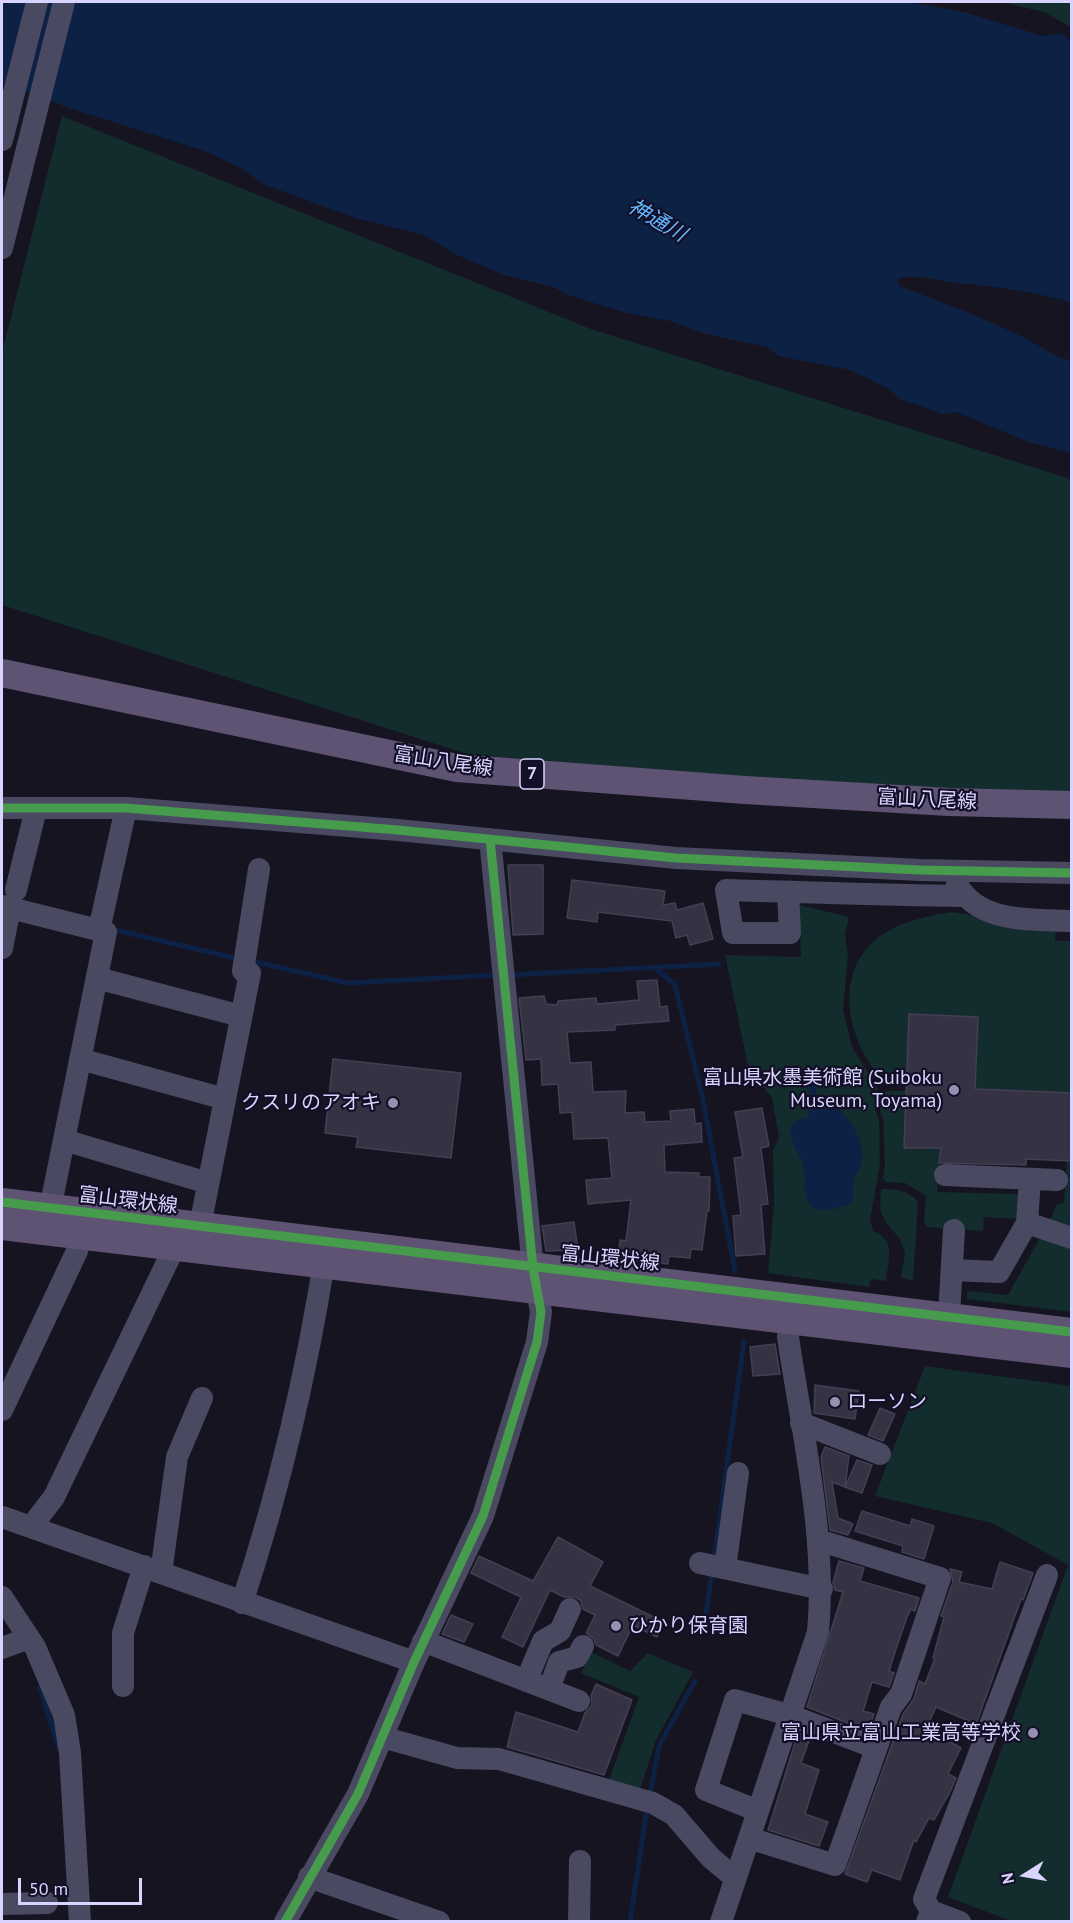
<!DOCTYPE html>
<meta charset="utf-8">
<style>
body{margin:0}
#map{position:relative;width:1073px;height:1923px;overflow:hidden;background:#161421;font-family:"PT Sans",sans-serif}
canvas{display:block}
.frame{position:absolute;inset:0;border:3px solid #d9d4ff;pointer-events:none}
.north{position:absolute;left:995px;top:1845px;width:60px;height:60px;-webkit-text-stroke:4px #130f26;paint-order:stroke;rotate:259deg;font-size:16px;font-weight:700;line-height:24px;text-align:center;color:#d9d4ff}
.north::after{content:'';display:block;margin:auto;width:21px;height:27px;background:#d9d4ff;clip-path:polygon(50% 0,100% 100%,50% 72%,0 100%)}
.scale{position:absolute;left:18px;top:1878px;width:124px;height:27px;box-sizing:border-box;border:3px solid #d9d4ff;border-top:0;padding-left:8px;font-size:18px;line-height:21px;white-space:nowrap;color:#d9d4ff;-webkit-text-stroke:4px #130f26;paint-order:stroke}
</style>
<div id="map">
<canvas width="1073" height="1923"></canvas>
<div class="frame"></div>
<div class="north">N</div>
<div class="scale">50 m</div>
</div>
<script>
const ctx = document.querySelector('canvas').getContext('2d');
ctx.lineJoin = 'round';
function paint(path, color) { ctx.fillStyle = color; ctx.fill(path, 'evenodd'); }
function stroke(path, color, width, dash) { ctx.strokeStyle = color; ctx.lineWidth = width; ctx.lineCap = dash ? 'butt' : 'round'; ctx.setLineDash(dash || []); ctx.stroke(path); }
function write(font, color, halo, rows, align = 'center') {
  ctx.font = font + ' "PT Sans","Noto Sans JP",sans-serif'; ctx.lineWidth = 4.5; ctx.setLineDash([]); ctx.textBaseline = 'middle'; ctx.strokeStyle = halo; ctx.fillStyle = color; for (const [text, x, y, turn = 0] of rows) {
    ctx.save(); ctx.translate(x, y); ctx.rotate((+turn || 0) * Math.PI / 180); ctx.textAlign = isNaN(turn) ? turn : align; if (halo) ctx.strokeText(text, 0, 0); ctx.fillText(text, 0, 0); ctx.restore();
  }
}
const green = new Path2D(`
 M 1001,2 L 1071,2 L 1071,27 L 1044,12 Z
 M 62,116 L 591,329 L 1071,479 L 1071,796 L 935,793 L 467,754 L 2,605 L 2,352 Z
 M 799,905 L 849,917 L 845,934 L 848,955 L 843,1010 L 852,1047 L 878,1089 L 875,1108 L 879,1119 L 880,1164 L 870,1220 L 873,1231 C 897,1241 888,1259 886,1281 L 871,1279 L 869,1287 L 768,1273 L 774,1205 L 773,1151 L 779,1137 L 772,1098 L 757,1079 L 751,1080 L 725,955 L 801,957 Z
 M 952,912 L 1056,928 L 1055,941 L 1071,941 L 1071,1093 L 975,1089 L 978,1017 L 907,1082 L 885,1082 C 849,1046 832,979 874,941 C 894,923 926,916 952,912 Z
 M 886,1091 L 906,1091 L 941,1148 L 937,1192 L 1021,1194 L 1019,1219 L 984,1217 L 983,1231 L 927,1227 L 924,1221 L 926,1196 L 905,1183 L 886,1182 L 883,1178 L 885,1165 L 883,1119 L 879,1107 L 882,1095 Z
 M 1067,1161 L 1071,1161 L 1071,1312 L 967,1299 L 967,1291 L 1008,1295 L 1052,1216 L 1056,1205 L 1064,1202 Z
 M 881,1189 C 895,1189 909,1190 918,1202 L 913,1281 L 901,1277 L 905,1253 L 900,1239 L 886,1223 L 880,1210 Z
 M 925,1366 L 1071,1386 L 1071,1921 L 1011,1921 L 948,1897 L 1068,1565 L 992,1523 L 875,1496 Z
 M 591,1652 L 630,1671 L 648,1653 L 693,1672 L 656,1740 L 639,1793 L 609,1780 L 639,1697 L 581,1673 Z`);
const water = new Path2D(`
 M 2,2 L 910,2 L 967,13 L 1043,36 L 1061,33 L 1072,42 L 1071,302 C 1030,291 999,287 957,283 C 936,281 918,273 897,279 L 899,286 C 940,301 981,317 1021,336 C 1038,344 1053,357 1071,361 L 1071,453 L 1031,443 L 956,412 L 943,414 L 900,399 L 889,389 L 850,370 L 778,356 L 767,347 L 706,334 L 670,321 L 627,313 L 568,295 L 553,287 L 501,274 L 455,254 L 424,235 L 355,218 L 263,184 L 241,168 L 205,151 L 69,108 L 2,82 Z
 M 808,1077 L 814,1080 L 817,1096 C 841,1104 864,1134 862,1159 C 862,1168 856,1173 854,1181 C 851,1188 855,1196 852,1203 L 832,1210 L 814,1209 C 798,1190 809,1183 803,1165 C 799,1149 784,1140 794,1122 L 808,1117 L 810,1100 Z`);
const stream = new Path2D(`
 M 111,929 L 239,959
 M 251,961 L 348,983 L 497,975
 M 654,967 L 675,985 L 702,1095 L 735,1271
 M 509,975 L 719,964
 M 714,1560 L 744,1341
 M 705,1621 L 712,1572
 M 40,1687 L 58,1747
 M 650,1795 L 659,1746 L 695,1681
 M 630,1922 L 647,1808`);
const building = new Path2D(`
 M 508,865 L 543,865 L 543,934 L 513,935 Z
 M 572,880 L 665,891 L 663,905 L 675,903 L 677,910 L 703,903 L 713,939 L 690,945 L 687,935 L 676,938 L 672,921 L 598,912 L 597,922 L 567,918 Z
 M 657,980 L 660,1007 L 667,1006 L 669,1021 L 615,1025 L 615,1030 L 567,1032 L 570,1063 L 591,1062 L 593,1092 L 626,1091 L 625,1113 L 644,1112 L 645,1122 L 671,1121 L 670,1111 L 694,1109 L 695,1124 L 701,1123 L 702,1142 L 664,1145 L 665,1172 L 699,1173 L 699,1177 L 710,1177 L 709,1211 L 707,1211 L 702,1250 L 691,1249 L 690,1258 L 669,1256 L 668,1264 L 618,1258 L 620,1240 L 626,1241 L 631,1200 L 588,1204 L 586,1180 L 612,1178 L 608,1138 L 574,1139 L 572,1112 L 560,1113 L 558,1084 L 542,1085 L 541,1059 L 526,1060 L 519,998 L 544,996 L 546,1004 L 557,1005 L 558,1001 L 596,998 L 597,1004 L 639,1000 L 637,981 Z
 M 909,1014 L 978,1017 L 975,1089 L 1071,1093 L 1071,1161 L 1026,1159 L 1026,1165 L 939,1163 L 941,1148 L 904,1148 Z
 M 333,1059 L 461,1073 L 451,1158 L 356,1147 L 358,1137 L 325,1133 Z
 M 762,1108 L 769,1146 L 761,1148 L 768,1204 L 761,1205 L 765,1254 L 736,1256 L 733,1216 L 741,1215 L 734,1158 L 743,1157 L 735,1112 Z
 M 574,1222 L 578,1250 L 546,1251 L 542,1226 Z
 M 775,1344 L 780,1374 L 753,1376 L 750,1347 Z
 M 815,1385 L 859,1391 L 855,1419 L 814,1413 Z
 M 880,1408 L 895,1414 L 883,1441 L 868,1435 Z
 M 825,1447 L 849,1456 L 845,1487 L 832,1482 L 838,1518 L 853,1524 L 848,1535 L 830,1530 L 821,1457 Z
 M 857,1460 L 872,1465 L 862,1493 L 845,1487 Z
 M 862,1511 L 910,1526 L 912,1519 L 934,1526 L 924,1559 L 902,1552 L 903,1546 L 855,1531 Z
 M 558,1537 L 603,1562 L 590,1586 L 664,1622 L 657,1637 L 633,1625 L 618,1656 L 596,1645 L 594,1639 L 586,1633 L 595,1615 L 583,1609 L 581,1601 L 575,1597 L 564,1597 L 550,1590 L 523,1647 L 502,1637 L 521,1597 L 471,1573 L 479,1556 L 533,1581 Z
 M 839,1561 L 864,1568 L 860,1581 L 919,1598 L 915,1611 L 911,1609 L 907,1617 L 896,1649 L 889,1671 L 894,1673 L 889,1687 L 872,1682 L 863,1711 L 874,1714 L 868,1731 L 807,1707 L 843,1592 L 835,1590 L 833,1582 Z
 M 1000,1562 L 1033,1573 L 1023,1600 L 1021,1599 L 974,1730 L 966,1727 L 969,1721 L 936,1707 L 926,1729 L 961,1748 L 948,1774 L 956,1778 L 950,1792 L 934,1820 L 929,1818 L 916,1842 L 914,1840 L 900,1880 L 872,1870 L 867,1882 L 845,1874 L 903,1714 L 914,1699 L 919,1681 L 925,1684 L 935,1658 L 933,1658 L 944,1617 L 941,1616 L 953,1582 L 950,1569 L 962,1572 L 959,1582 L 992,1589 Z
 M 451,1615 L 473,1624 L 464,1642 L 442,1634 Z
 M 596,1684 L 632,1700 L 604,1775 L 507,1747 L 516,1712 L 578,1732 L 585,1713 L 592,1705 L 591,1696 Z
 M 798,1733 L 810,1738 L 801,1763 L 819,1770 L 805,1814 L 828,1822 L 819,1846 L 768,1830 Z`);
const minor = new Path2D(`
 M 2,140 L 37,2
 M 2,248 L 64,2
 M 2,808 L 126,808 L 398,830 L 676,858 L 920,870 L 1072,873
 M 957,884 C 979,924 1032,919 1072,921
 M 16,890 L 36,809
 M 788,892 L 790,933 L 733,933 L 726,890 C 805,892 884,895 963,896
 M 2,906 L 106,932 L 47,1224
 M 99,930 L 126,808
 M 2,948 L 10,908
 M 97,978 L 241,1016
 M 80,1059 L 225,1099
 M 64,1140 L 208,1183
 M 945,1175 L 1057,1180
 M 1027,1223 L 1030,1179
 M 197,1241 L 250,973 L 243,971 L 259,869
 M 952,1270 L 999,1272 L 1027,1223 L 1072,1238
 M 948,1332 L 954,1230
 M 2,1410 L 77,1251 L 80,1236
 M 801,1423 L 880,1454
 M 2,1517 L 414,1662
 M 31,1527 L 54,1497 L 174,1248
 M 700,1563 L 822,1589
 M 725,1568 L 738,1473
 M 161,1573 L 177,1457 L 202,1398
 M 2,1597 L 35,1647 L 64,1715 L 70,1753 L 80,1922
 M 242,1603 C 281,1485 307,1372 326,1250
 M 423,1641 L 579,1701
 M 2,1648 L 29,1638
 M 526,1681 L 543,1641 L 560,1631 L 570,1609
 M 123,1686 L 123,1633 L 144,1566
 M 549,1689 L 559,1662 L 577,1657 L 583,1646
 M 382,1737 L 457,1758 L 499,1759 L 653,1803 L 674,1815 L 711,1858 L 735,1878
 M 758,1811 L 706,1790 L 735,1700 L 789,1715 L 876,1748
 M 749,1838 L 835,1865 L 891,1707 L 901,1694 L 940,1578 L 818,1540
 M 309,1877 L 439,1922
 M 2,1904 L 47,1903
 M 931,1911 L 960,1922
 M 285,1922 L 358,1794 L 414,1662 L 483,1516 L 537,1342 L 541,1312 L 533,1268 L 490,839
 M 579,1922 L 580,1861
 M 721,1922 L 818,1632 C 827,1537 802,1432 788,1337 L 793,1304
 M 927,1922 L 931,1911 L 924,1899 L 1047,1575`);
const major = new Path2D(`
 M 2,673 L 457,768 L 745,790 L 949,802 L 1072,805
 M 2,1202 L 1072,1332
 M 2,1226 L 1072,1354`);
const cycleway = new Path2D(`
 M 2,808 L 126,808 L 398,830 L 676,858 L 920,870 L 1072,873
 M 2,1202 L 1072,1332
 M 285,1922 L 358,1794 L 414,1662 L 483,1516 L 537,1342 L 541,1312 L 533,1268 L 490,839`);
const markers = [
 [954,1090,6,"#9591b1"],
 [393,1103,6,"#9591b1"],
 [835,1402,6,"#9591b1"],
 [616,1626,6,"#9591b1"],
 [1033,1733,6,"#9591b1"]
];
const shields = [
 [532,774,24]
];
const shieldNames = [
 ["7",532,774]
];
const streetNames = [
 ["富山八尾線",443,762,9],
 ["富山八尾線",927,800,3],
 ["富山環状線",128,1201,7],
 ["富山環状線",610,1259,6]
];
const poiNames = [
 ["富山県水墨美術館 (Suiboku",942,1078],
 ["Museum, Toyama)",942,1101],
 ["クスリのアオキ",381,1103],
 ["ローソン",847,1402,"left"],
 ["ひかり保育園",628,1626,"left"],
 ["富山県立富山工業高等学校",1021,1733]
];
const waterNames = [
 ["神通川",657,221,30]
];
paint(green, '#132c2d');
paint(water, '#0d2144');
stroke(stream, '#0d2144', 5);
paint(building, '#343243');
stroke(building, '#433f54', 1.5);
stroke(minor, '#4a4962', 22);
stroke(major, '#5e5373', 28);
stroke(cycleway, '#469c4c', 9);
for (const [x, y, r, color] of markers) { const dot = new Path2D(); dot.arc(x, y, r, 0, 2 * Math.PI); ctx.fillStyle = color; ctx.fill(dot); stroke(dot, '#130f26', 2); }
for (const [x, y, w] of shields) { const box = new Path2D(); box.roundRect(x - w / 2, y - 15, w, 30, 4.5); ctx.fillStyle = '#130f26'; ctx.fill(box); stroke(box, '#d9d4ff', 1.5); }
write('bold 18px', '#d9d4ff', null, shieldNames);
write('20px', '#d9d4ff', '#130f26', streetNames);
write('20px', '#d9d4ff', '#130f26', poiNames, 'right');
write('italic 21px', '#62b6ff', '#130f26', waterNames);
</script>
